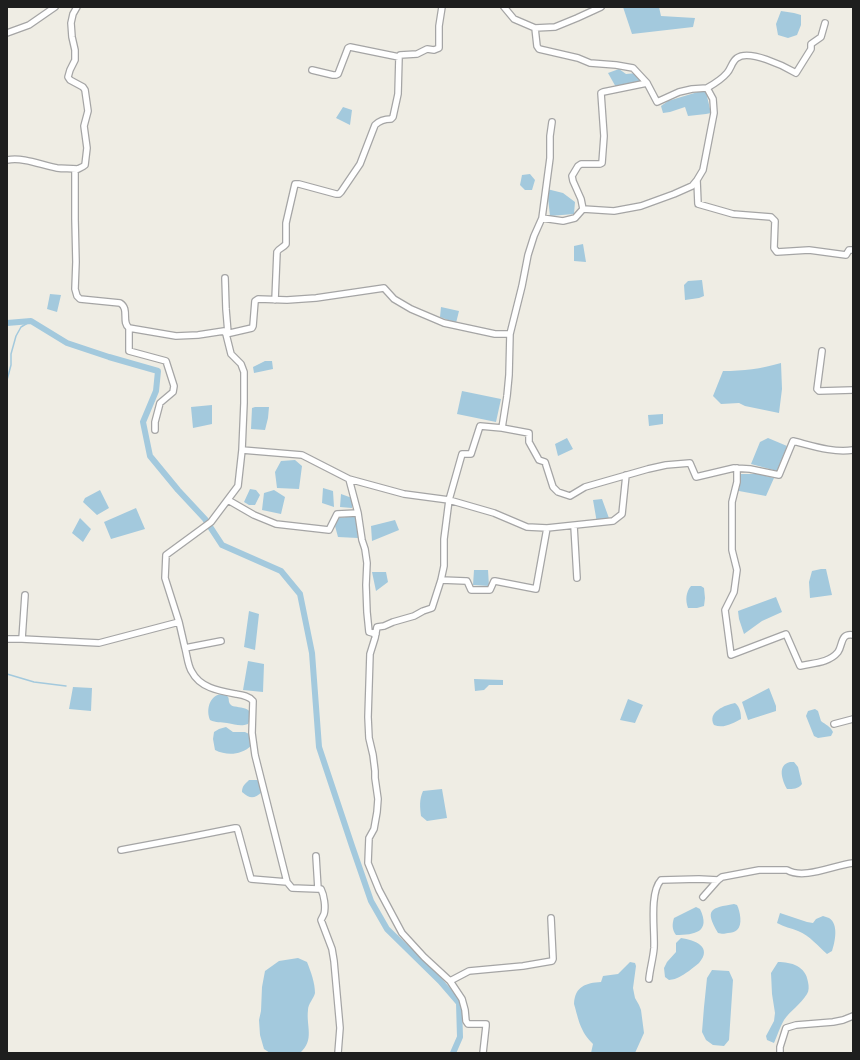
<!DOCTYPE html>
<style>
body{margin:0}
#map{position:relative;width:860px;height:1060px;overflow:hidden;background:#efede4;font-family:Figtree,sans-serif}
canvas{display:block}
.frame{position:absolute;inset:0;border:8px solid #1e1e1e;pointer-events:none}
</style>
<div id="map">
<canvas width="860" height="1060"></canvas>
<div class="frame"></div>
</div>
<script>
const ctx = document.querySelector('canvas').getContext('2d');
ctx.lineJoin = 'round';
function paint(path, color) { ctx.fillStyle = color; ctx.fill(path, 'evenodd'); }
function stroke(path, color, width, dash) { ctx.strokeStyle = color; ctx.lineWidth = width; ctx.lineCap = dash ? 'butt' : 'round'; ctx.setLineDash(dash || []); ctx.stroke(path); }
const water = new Path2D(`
 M 623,7 L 659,7 L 661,16 L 695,18 L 693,27 L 632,34 Z
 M 781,11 L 794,13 L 801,15 L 801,25 L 797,35 L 788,38 L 778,35 L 776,24 Z
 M 619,69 L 626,74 L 637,73 L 640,82 L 617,89 L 608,73 Z
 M 701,91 L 706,92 L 711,113 L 706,114 L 688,116 L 685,107 L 670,112 L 663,113 L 661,106 L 668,101 Z
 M 343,107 L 352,110 L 350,125 L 336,118 Z
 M 530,174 L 535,180 L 532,190 L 525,190 L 520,185 L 522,175 Z
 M 547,189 L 563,193 L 575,202 L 574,214 L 550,216 Z
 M 583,244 L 586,262 L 574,261 L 574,246 Z
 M 702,280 L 704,296 L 699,298 L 685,300 L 684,285 L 688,281 Z
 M 50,294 L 61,295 L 57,312 L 47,309 Z
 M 441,307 L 459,311 L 456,323 L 440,317 Z
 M 265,361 L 272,361 L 273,369 L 254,373 L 253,367 Z
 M 781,363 L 782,389 L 779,413 L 745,406 L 739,403 L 721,404 L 713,396 L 723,371 C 744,371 760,369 781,363 Z
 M 462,391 L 501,399 L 496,422 L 457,414 Z
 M 212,405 L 212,424 L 193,428 L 191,407 Z
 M 255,407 L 269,407 L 268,418 L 265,430 L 251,429 L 252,408 Z
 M 663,414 L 663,424 L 649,426 L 648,415 Z
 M 567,438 L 573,449 L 558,456 L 555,444 Z
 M 768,438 L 787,446 L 777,471 L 751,464 L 760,442 Z
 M 295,460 L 302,466 L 299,489 L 277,488 L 275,472 L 281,461 Z
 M 740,474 L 758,474 L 774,478 L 766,496 L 739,491 Z
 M 323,488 L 333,491 L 334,507 L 322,503 Z
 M 250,489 L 256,490 L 260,495 L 255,505 L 249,505 L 244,502 Z
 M 100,490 L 109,508 L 97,515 L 83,502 L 85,498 Z
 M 274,490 L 285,497 L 281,514 L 262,510 L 264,493 Z
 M 341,494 L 352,498 L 352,508 L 340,507 Z
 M 602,499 L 610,521 L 597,523 L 593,500 Z
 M 136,508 L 145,529 L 111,539 L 104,522 Z
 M 356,516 L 358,538 L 338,537 L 335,526 L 338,518 Z
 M 80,518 L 91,529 L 83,542 L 72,533 Z
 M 395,520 L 399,530 L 372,541 L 371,526 Z
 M 821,569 L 826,569 L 832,595 L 810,598 L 809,582 L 812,571 Z
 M 474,570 L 488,570 L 489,586 L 473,585 Z
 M 372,572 L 386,572 L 388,582 L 376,591 Z
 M 691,586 L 701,586 L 704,588 L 705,598 L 704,606 L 697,608 L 688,608 C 685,600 686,592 691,586 Z
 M 776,597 L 782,612 L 762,621 L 744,634 L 739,619 L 738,611 Z
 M 249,611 L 259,614 L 255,650 L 244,647 Z
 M 248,661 L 264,664 L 263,692 L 243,690 Z
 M 474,679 L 503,680 L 503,685 L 489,685 L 484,690 L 475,691 Z
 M 73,687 L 92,688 L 91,711 L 69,709 Z
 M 769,688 L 776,706 L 776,711 L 748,720 L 742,702 Z
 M 221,694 C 233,696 226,700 231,705 C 235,709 259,704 248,724 C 240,727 235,724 227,723 C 221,722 216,723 210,720 C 206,710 209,696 221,694 Z
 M 628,699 L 643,705 L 635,723 L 620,720 Z
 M 735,703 C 740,707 741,713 741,719 C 733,723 724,729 714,725 C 707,712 725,705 735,703 Z
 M 815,709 L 818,711 L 821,721 C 826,725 830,726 833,732 L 831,736 L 818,738 L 814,736 L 806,716 L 808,711 Z
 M 226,727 L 233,732 L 245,732 L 251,735 L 251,746 C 241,755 227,756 215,750 L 213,739 L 214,732 L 219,729 Z
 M 790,762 L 794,762 L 798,767 L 802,784 C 798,789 793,789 787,789 C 782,780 777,765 790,762 Z
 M 249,780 L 257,780 L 262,783 L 262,792 C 254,799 250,799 242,792 C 242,786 245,784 249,780 Z
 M 442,789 L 447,818 L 427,821 L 421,816 C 420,807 419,800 423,791 Z
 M 734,904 L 737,905 C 740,911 743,925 737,930 C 735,932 731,933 728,933 C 724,934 722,934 718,933 C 704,909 711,908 734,904 Z
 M 696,907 L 700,909 C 711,932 695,935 676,935 C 672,930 672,924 674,918 Z
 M 780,913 L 807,922 L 813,923 L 816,919 L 823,916 C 825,917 827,917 829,918 C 839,924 835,942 832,951 L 827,954 C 818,946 810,936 798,931 C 791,928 784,927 777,923 Z
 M 681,938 C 695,940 713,947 699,963 C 696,966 692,968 689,971 C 681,976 678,979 669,980 L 665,977 L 664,968 L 667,962 L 676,952 L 676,943 Z
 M 298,958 L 307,962 C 311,972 315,983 315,993 C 314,998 308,1004 308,1010 C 306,1026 315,1040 300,1053 L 270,1053 L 264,1049 L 260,1035 L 259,1020 L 261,1011 L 262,987 L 265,971 L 279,961 Z
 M 630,962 L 635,963 L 636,966 L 633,988 L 635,998 L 639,1005 L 641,1010 L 644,1033 L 635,1053 L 591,1053 L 593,1044 C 580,1031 579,1021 574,1004 C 575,986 586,983 601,982 L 603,976 L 618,974 Z
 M 778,962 C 791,962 806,966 808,982 C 809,986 809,991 807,994 C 801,1004 790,1011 784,1020 C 780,1027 777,1036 774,1043 L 767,1040 L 766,1036 L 774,1021 L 775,1013 L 772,994 L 771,973 Z
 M 712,970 L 729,971 L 733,980 L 729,1040 L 724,1046 L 713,1045 L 706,1040 L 702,1032 L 704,1007 L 707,978 Z`);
const stream = new Path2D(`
 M 7,380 L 11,365 L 11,354 L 16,336 L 21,327 L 31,321
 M 7,674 L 34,682 L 66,686`);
const canal = new Path2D(`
 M 7,323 L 31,321 L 67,343 L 109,357 L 158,371 L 156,391 L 143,422 L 150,456 L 178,490 L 205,519 L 222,545 L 281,571 L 300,594 L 312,653 L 319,747 L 352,846 L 371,901 L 387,929 L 440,981 L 459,1003 L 460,1037 L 453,1053`);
const minor = new Path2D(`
 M 77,7 L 73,14 L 71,23 L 72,37 L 75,50 L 75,60 L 70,70 L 68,77 L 70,80 L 83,87 L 85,90 L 88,111 L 84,126 L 87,148 L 85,165 C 82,168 78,168 75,171 L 75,219 L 76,262 L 75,289 L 77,296 L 80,299 L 120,303 C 130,309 121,322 129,328
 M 504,7 L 514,19 L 535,28 L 537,46 L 539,49 L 578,58 L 590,63 L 616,65 L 633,68 L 647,83
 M 535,28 L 555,27 L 577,18 L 601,7
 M 7,33 L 29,25 L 55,7
 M 312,70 L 333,75 L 336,75 L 338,74 L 348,48 L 350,47 L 399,57
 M 707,88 C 714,84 722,79 727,73 C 731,69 732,61 737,58 C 749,49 784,66 796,73 L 811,49 L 811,44 L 821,37 L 825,23
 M 552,122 L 550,136 L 550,158 L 542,218 L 563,221 L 575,218 L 583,209 L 614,211 L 641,206 L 674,194 L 692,186 L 697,180 L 698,204 L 733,214 L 771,217 L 775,221 L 774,248 L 777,252 L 809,250 L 846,255 L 849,250 L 853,250
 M 7,160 C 24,157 41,165 57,168 C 64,169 70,168 77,169
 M 583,209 L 581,199 L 573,181 L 572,176 L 578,166 L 581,164 L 600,164 L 602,163 L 604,136 L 601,93 L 603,92 L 647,83 L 657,102 L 679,92 L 692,89 L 707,88 L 713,99 L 714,113 L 703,170 L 697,180
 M 225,278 L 226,309 L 228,333
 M 275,300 L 277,252 C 279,248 283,248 286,244 L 286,223 L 295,184 L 299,184 L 336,194 L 339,194 L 341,192 L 360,164 L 375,125 C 380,120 385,119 391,119 L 393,117 L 398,94 L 399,57 L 400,55 L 417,54 L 427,49 L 434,50 L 439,48 L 439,26 L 442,7
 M 226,334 L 252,328 L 253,326 L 255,301 L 258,299 L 287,300 L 316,298 L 384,288 L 394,299 L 411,309 L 444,323 L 495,334 L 510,334
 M 822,351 L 817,389 L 819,391 L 853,390
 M 502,428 L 529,433 L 529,442 L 539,460 L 545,462 L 553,487 L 558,492 L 570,496 L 585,487 L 648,469 L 666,465 L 690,463 L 696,477 L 734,468 L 750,469 L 779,475 L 793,441 C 813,446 833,453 853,450
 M 155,430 L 155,422 L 160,403 L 173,392 L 174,386 L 166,361 L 129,351 L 129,328 L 176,336 L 198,335 L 224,331 L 226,334 L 231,354 L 241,364 L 244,372 L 244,403 L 242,450 L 238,486 L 211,522 L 166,555 L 165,578 L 179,622 L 185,648
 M 242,450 L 302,455 L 349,479
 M 737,468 L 737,482 L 732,502 L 732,550 L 737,570 L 734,592 L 725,610 L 731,655 L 786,634 L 800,666 C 813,663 829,663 838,652 C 843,645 840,633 853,635
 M 228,500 L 254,515 L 276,524 L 329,530 L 337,514 L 358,513 L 349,479 L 404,494 L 449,500 L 494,513 L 527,527 L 547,528
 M 358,513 L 362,540 L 365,549 L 367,563 L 366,585 L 367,612 L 369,632 L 376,634
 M 574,526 L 577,578
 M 441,580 L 466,581 L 467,581 L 471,590 L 490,590 L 494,581 L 495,581 L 536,589 L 547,528 L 613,521 L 622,514 L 626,475
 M 7,639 L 22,639 L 99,643 L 179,622
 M 22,639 L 25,595
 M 221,641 L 185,648 C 187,655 188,667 192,672 C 200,688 220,691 236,694 C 242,695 249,696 253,701 L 252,733 L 255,755 L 287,882 L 292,888 L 318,889 L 321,889 C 324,895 326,907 324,914 C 323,916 322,918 321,920 L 332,949 L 334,961 L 340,1028 L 338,1053
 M 834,724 L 853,719
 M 121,850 L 185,838 L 235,828 L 237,828 L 238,831 L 251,879 L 287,882
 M 316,856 L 318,889
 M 703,897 L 718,880 L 722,877 L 759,870 L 787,870 C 804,880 834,865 853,863
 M 649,979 C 650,969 653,959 654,948 C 655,931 649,893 661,880 L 699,879 L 718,880
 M 450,981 L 469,971 L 523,966 L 552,961 L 553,959 L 551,918
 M 483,1053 L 486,1026 L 486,1024 L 468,1024 L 466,1021 L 465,1010 L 462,999 L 450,981 L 424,957 L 402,933 L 379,890 L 368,863 L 369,838 L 374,829 L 377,812 L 378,799 L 375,778 L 375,771 L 373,755 L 369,738 L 368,717 L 370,654 L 375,638 L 377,627 L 384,626 L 393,622 L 414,616 L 423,611 L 432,608 L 441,580 L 444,566 L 444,539 L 449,500 L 462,454 L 471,454 L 480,426 L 502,428 L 507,396 L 509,375 L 510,334 L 522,286 L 528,255 L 534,236 L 542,218
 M 780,1053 L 780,1047 L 786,1028 L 796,1025 L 833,1022 L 843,1020 L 853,1016`);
paint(water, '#a3c9dd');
stroke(stream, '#a3c9dd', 1.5);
stroke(canal, '#a3c9dd', 6);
stroke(minor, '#a5a5a5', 8);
stroke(minor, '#fff', 5.5);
</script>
